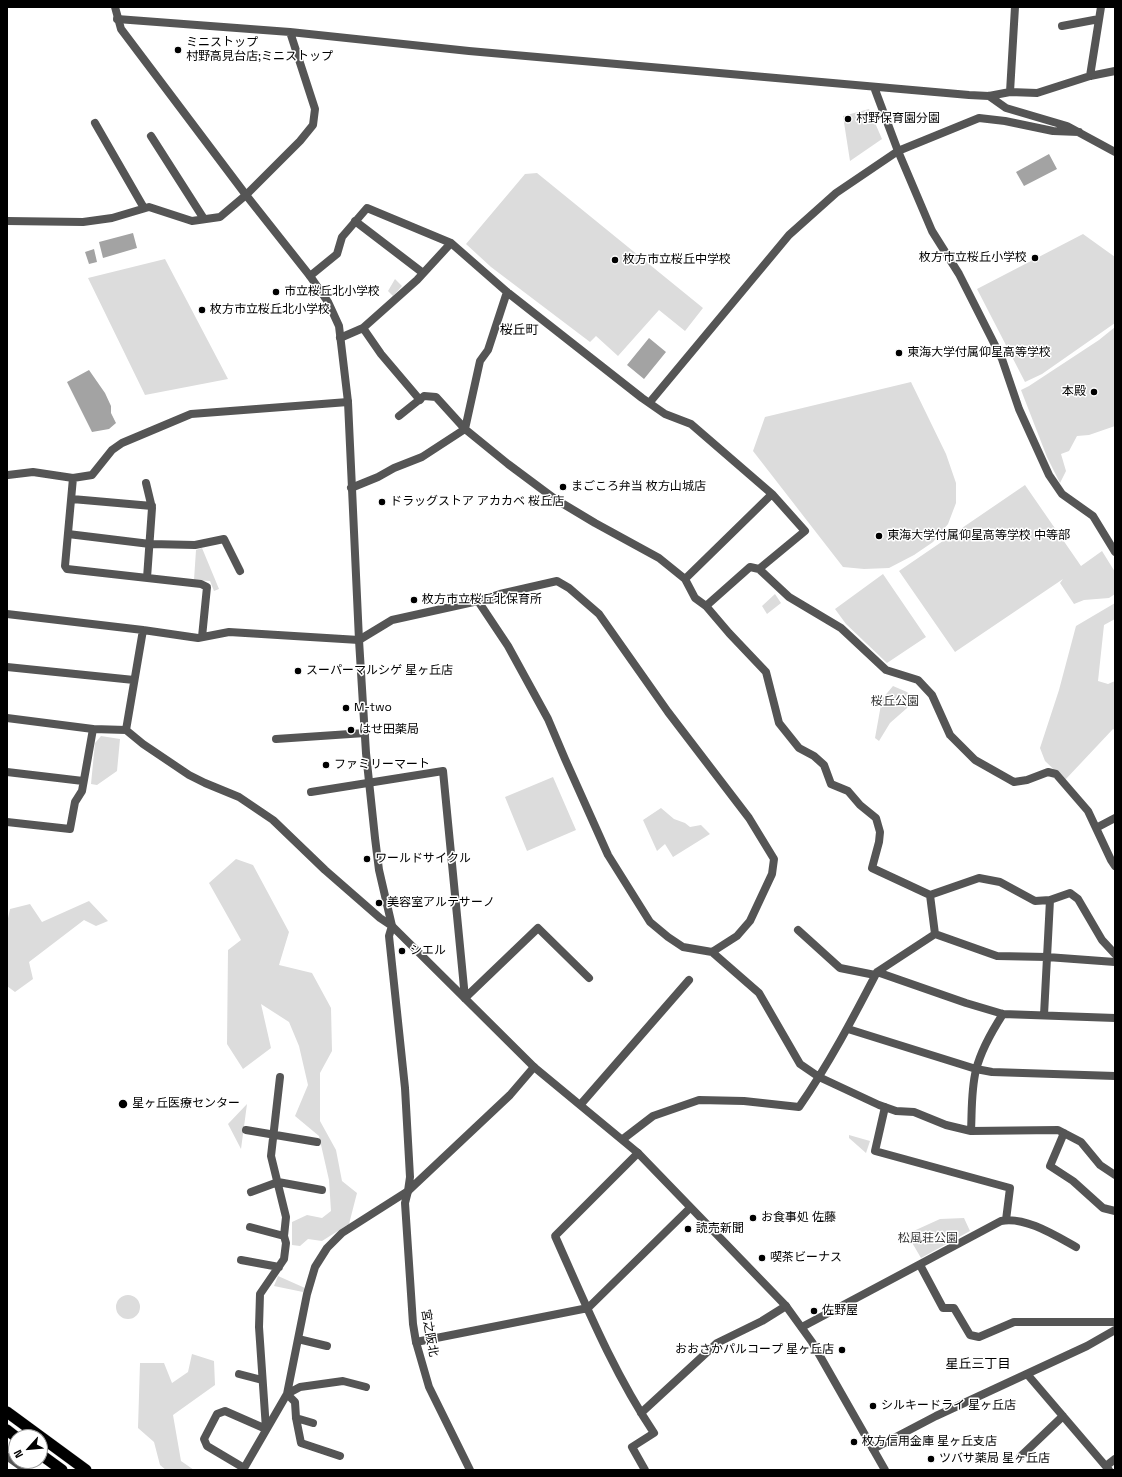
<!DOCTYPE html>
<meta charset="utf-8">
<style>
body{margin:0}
#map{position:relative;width:1122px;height:1477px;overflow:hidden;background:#fff;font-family:"Space Grotesk",sans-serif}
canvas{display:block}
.frame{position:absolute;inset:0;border:8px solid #000;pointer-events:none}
.north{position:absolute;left:8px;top:1429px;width:40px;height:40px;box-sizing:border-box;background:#fff;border:1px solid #999;border-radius:50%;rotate:243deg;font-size:11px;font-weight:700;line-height:16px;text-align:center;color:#000}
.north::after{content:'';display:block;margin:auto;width:14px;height:18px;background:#000;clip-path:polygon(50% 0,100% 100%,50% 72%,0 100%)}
</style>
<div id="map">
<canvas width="1122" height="1477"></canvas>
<div class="frame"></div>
<div class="north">N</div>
</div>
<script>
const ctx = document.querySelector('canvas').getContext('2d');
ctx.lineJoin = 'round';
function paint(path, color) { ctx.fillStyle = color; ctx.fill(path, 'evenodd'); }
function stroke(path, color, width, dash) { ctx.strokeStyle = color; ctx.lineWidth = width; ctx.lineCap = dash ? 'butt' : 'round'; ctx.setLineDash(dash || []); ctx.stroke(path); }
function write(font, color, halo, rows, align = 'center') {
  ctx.font = font + ' "Space Grotesk","Noto Sans JP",sans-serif'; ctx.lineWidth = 3; ctx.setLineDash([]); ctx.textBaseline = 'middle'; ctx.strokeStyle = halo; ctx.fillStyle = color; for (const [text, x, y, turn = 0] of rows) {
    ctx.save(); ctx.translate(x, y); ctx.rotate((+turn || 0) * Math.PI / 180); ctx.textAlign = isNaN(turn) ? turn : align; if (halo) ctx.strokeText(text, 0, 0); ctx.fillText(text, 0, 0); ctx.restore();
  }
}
const green = new Path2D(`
 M 869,109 L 882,139 L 850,161 L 843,116 Z
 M 537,173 L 703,308 L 685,331 L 659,310 L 618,356 L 596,336 L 590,342 L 491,267 L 466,244 L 525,174 Z
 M 1083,234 L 1115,257 L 1115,323 L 1042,374 L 1025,382 L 977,289 Z
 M 165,259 L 228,379 L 145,395 L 88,278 Z
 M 395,279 L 402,286 L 393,296 L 388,291 Z
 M 1115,327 L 1115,426 L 1089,435 L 1077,436 L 1069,451 L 1061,454 L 1066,471 L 1060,483 L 1047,457 L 1021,390 L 1029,386 L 1099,340 Z
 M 911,382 L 946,454 L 956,483 L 956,503 L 948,524 L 933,542 L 914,555 L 889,568 L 864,569 L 843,567 L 753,451 L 765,417 Z
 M 1025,485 L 1081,566 L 1102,551 L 1115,572 L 1115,594 L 1109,598 L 1084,600 L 1074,604 L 1060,583 L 1063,579 L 955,652 L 899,571 Z
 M 202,548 L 219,589 L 214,591 L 210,581 L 194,580 L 196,550 Z
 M 883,574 L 926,637 L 887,663 L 846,624 L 835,609 Z
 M 775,594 L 781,603 L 767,614 L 762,606 Z
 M 1115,603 L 1115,619 L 1104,625 L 1098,681 L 1108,684 L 1115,681 L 1115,730 L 1113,729 L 1065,780 L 1045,761 L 1040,748 L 1059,690 L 1076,626 Z
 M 893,686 L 907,692 L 915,701 L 890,723 L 879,741 L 875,738 L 882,699 Z
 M 101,736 L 120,739 L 117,771 L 97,785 L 91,784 L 95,743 Z
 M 553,777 L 576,830 L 527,851 L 505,797 Z
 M 661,808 L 674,819 L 685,823 L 690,827 L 701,825 L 710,834 L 673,857 L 665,844 L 657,851 L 643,820 Z
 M 236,859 L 253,865 L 289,932 L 279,965 L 312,973 L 331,1008 L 332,1051 L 320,1073 L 320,1121 L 336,1150 L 342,1181 L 357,1193 L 349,1224 L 322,1241 L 308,1239 L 300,1246 L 292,1245 L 292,1222 L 307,1215 L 322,1218 L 331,1211 L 329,1180 L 319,1136 L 295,1116 L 308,1085 L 299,1046 L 289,1022 L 261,1004 L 271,1048 L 243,1069 L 227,1044 L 228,950 L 241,940 L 209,883 Z
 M 89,901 L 108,921 L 96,926 L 84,920 L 29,962 L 33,979 L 15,992 L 7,986 L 7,923 L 10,909 L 30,904 L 42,922 Z
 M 247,1104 L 241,1149 L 228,1124 Z
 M 849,1135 L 870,1141 L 866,1153 L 849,1138 Z
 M 964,1218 L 970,1231 L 921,1258 L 907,1234 L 940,1219 Z
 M 278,1276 L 305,1288 L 303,1292 L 274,1286 Z
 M116 1307a12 12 0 1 1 24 0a12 12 0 1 1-24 0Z
 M 192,1354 L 214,1361 L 215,1385 L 173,1415 L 181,1461 L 194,1470 L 166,1470 L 160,1465 L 154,1442 L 138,1428 L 140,1363 L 164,1363 L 172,1383 L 188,1372 Z`);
const water = new Path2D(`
 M 1049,154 L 1057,169 L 1024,186 L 1016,172 Z
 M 133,233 L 137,248 L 103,258 L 99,242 Z
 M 94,249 L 97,262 L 89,264 L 85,252 Z
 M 649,338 L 666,352 L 644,379 L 627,365 Z
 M 89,370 L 105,393 L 111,406 L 111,413 L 116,423 L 109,429 L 92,432 L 67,382 Z`);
const minor = new Path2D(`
 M 117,19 L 290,32 L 469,51 L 969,95 L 989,96 L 1010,92 L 1037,93 L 1090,76 L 1115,71
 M 1062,26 L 1099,19
 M 1090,76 L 1101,7
 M 874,87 L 898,151 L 932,231 L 959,274 L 1002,359 L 1019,409 L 1049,475 L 1062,494 L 1093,516 L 1115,552
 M 1010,92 L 1015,7
 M 989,96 L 1006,108 L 1067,126 L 1115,152
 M 95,123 L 144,208
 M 151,136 L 204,219
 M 898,151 L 979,118 L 1005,121 L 1053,131 L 1079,132
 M 7,221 L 83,222 L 112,218 L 149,207 L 192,221 L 220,217 L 246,195 L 300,141 L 313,125 L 315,109 L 290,32
 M 355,221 L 423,273
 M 310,276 L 337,254 L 342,237 L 367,208 L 451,243 L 507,292 L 642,398 L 665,414 L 691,424 L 772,494 L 805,531 L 759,569
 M 363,328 L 381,354 L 420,400
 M 340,338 L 363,328 L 417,280 L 451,243
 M 399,416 L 424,396 L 436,397 L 465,429
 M 465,429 L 480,361 L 488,350 L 507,292
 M 8,475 L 33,472 L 73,478 L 92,475 L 112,450 L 122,443 L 191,414 L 348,402
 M 73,478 L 65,566 L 67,569 L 201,584 L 207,587 L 202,637
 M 146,483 L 152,508 L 147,578
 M 351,488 L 378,477 L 394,468 L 422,457 L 465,429 L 508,464 L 555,499 L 595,523 L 659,558 L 685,579 L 695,598 L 706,606 L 750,567 L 759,569 L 789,597 L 841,628 L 886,670 L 918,680 L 932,695 L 950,735 L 975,760 L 1014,782 L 1027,780 L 1048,772 L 1056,774 L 1088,811 L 1111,860 L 1115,866
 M 72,499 L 152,506
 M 68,534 L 150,544 L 195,545 L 224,539 L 240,571
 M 685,579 L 772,494
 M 478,601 L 508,646 L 548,719 L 565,759 L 608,855 L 650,922 L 668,937 L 683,947 L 712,952 L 759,993 L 800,1064 L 819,1077 L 879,1105 L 896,1111 L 914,1112 L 946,1125 L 971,1131 L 1058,1130 L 1081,1142 L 1100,1165 L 1115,1175
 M 706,606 L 729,633 L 766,672 L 779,723 L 799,748 L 814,756 L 824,765 L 831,784 L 848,791 L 860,805 L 876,818 L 880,832 L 879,842 L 872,868 L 930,895 L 935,934
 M 7,614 L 143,630 L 198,638 L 229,632 L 359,640 L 392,620 L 478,601 L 500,594 L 557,581 L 569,588 L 599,614 L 668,712 L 749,818 L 774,859 L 772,874 L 750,921 L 737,936 L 712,952
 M 7,667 L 134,680
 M 7,718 L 93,729 L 126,730 L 143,630
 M 126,730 L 143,744 L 189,775 L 205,783 L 239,797 L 273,820 L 325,870 L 380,918 L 392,926 L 389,936 L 405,1088 L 410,1177 L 408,1191
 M 276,739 L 365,733
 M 7,772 L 83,781
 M 311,792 L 443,771 L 465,998
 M 7,822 L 70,829 L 75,802 L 82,791 L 93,729
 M 1096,828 L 1115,818
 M 930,895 L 979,878 L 1000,882 L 1035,901 L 1050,900 L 1070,893 L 1078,899 L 1102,940 L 1115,954
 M 798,930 L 840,968 L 875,975
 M 877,972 L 935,934 L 997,956 L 1047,957 L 1115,962
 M 465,998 L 538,928 L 589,978
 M 1044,1015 L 1050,900
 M 848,1029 L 976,1069 L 992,1072 L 1115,1076
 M 581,1104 L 689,980
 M 885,1107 L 875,1151 L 1010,1188 L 1006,1220
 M 246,1130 L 317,1142
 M 971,1131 C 972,1111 971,1090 976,1070 C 981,1050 992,1031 1003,1014
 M 1064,1133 L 1050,1166 L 1073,1181 L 1103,1208 L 1115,1211
 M 623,1139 L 653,1116 L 699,1100 L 744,1101 L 799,1107 C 829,1064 853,1018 877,972 L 966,1003 L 1003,1014 L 1115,1018
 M 638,1153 L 555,1236 C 585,1303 613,1372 654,1433 L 632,1447 L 645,1470
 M 251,1192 L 278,1182 L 322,1190
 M 250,1227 L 284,1236
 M 241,1260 L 279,1267
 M 920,1265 L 943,1308 L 954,1308 L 970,1335 L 979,1337 L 1014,1322 L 1115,1322
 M 802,1327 L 1001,1221 C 1025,1216 1056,1236 1076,1247
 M 298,1339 L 327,1346
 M 416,1342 L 588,1308 L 690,1208
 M 239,1374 L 262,1380
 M 1027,1374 L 1109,1470
 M 641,1413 L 717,1343 L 762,1321 L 786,1306
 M 296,1418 L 313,1423
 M 873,1449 L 936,1416 L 1087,1346 L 1115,1330
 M 340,1456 L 301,1443 L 296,1418 L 295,1402 L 287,1394 L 300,1387 L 343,1381 L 366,1387
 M 1020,1457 L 1063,1416
 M 7,1458 L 8,1457 L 26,1470
 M 1106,1466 L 1115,1459
 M 244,1468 L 207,1446 L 204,1439 L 217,1414 L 225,1411 L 266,1429 L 259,1327 L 260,1294 L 284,1259 L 286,1243 L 284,1236 L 286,1217 L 271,1156 L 280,1077
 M 243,1470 L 287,1394 L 307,1294 L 315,1267 L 327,1248 L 342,1233 L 408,1191 L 510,1095 L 534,1067`);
const tertiary = new Path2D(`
 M 115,7 L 121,29 L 246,195 L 310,276 L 328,302 L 339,326 L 348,402 L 359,640 L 366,753 L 375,838 L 379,870 L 392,926 L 534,1067 L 638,1153 L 786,1306 L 812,1342 L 885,1470
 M 650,402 L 789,235 L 836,193 L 898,151
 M 408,1191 L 405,1203 L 413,1324 L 416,1342 L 429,1387 L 470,1470`);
const trunk = new Path2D(`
 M 7,1412 L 86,1470
 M 7,1430 L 16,1437
 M 40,1454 L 62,1470`);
const markers = [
 [178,50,4,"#000"],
 [848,119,4,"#000"],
 [1035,258,4,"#000"],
 [615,260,4,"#000"],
 [276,292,4,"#000"],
 [202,310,4,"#000"],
 [899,353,4,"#000"],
 [1094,392,4,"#000"],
 [563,487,4,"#000"],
 [382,502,4,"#000"],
 [879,536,4,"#000"],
 [414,600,4,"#000"],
 [298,671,4,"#000"],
 [346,708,4,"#000"],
 [351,730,4,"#000"],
 [326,765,4,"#000"],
 [367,859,4,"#000"],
 [379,903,4,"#000"],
 [402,951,4,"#000"],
 [123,1104,5,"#000"],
 [753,1218,4,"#000"],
 [688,1229,4,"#000"],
 [762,1258,4,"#000"],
 [814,1311,4,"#000"],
 [842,1350,4,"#000"],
 [873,1406,4,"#000"],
 [854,1442,4,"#000"],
 [931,1459,4,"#000"]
];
const poiNames = [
 ["ミニストップ",186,43],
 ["村野高見台店;ミニストップ",186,57],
 ["村野保育園分園",856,119],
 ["枚方市立桜丘小学校",1027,258,"right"],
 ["枚方市立桜丘中学校",623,260],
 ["市立桜丘北小学校",284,292],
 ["枚方市立桜丘北小学校",210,310],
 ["東海大学付属仰星高等学校",907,353],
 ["本殿",1086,392,"right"],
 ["まごころ弁当 枚方山城店",571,487],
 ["ドラッグストア アカカベ 桜丘店",390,502],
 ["東海大学付属仰星高等学校 中等部",887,536],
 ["枚方市立桜丘北保育所",422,600],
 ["スーパーマルシゲ 星ヶ丘店",306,671],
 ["M-two",354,708],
 ["はせ田薬局",359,730],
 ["ファミリーマート",334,765],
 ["ワールドサイクル",375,859],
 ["美容室アルテサーノ",387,903],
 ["シエル",410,951],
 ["星ヶ丘医療センター",132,1104],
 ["お食事処 佐藤",761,1218],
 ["読売新聞",696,1229],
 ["喫茶ビーナス",770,1258],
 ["佐野屋",822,1311],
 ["おおさかパルコープ 星ヶ丘店",834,1350,"right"],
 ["シルキードライ 星ヶ丘店",881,1406],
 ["枚方信用金庫 星ヶ丘支店",862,1442],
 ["ツバサ薬局 星ヶ丘店",939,1459]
];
const parkNames = [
 ["桜丘公園",895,702],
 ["松風荘公園",928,1239]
];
const streetNames = [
 ["宮之阪北",429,1333,80]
];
const neighbourhoodNames = [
 ["桜丘町",519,330],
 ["星丘三丁目",978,1364]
];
paint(green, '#dcdcdc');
paint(water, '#a3a3a3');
stroke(trunk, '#dbdbdb', 12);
stroke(minor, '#555', 8);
stroke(tertiary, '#555', 8);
stroke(trunk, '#000', 11);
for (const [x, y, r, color] of markers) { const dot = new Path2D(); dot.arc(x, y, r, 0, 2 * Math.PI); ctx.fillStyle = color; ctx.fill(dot); stroke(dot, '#fff', 1.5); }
write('12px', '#000', '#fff', poiNames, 'left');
write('12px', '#333', '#fff', parkNames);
write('12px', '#000', '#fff', streetNames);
write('13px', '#000', '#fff', neighbourhoodNames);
</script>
